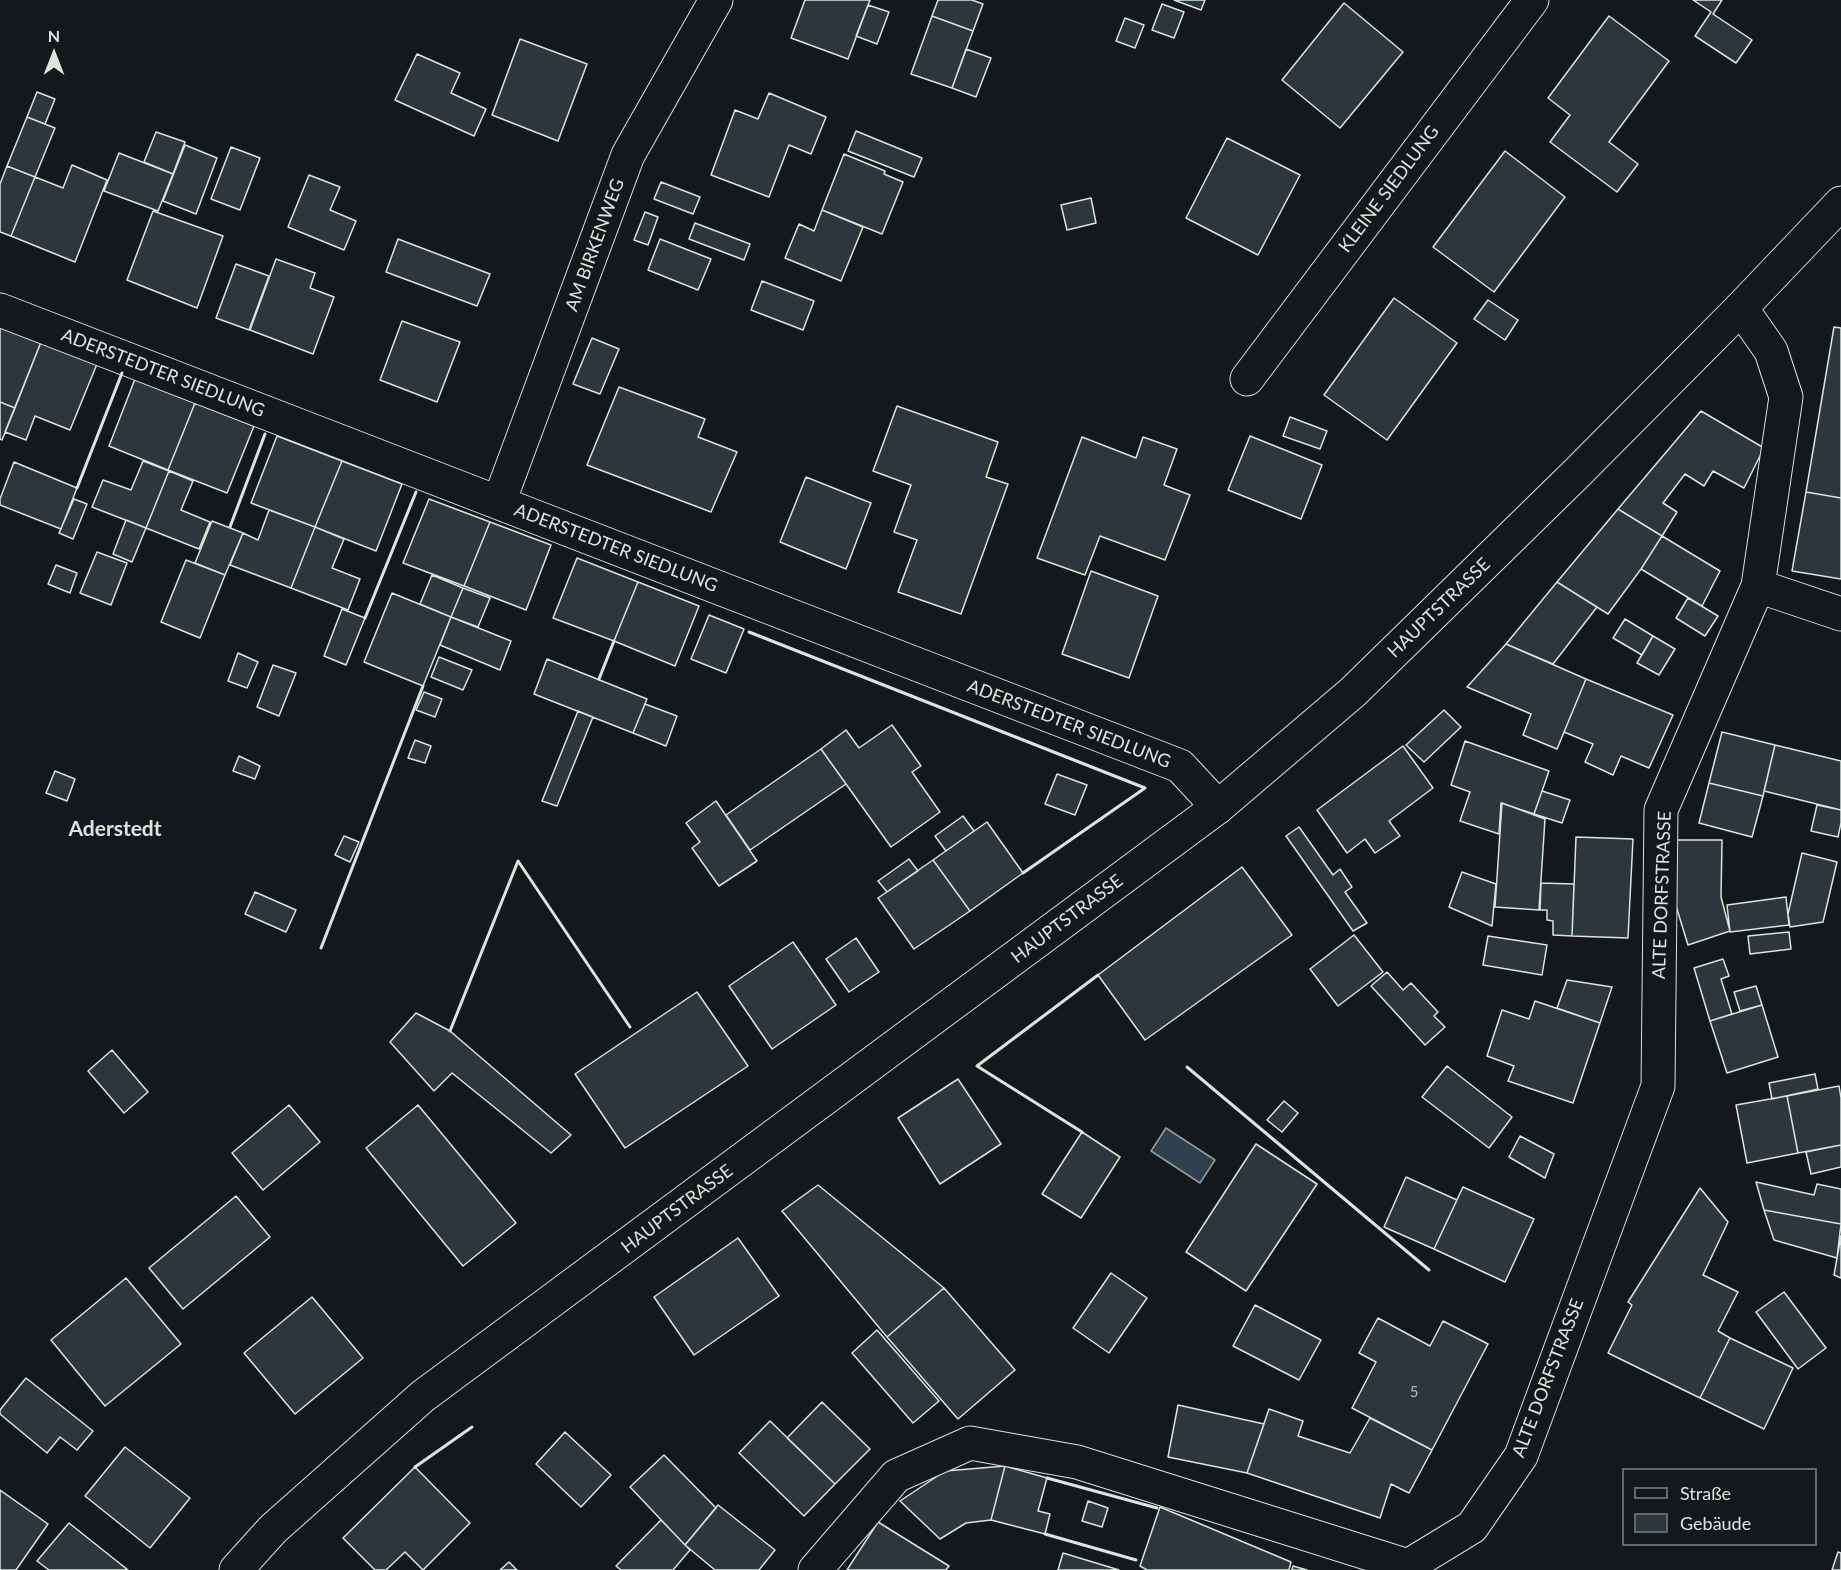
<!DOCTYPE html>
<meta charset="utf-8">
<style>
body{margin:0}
#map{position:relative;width:1841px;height:1570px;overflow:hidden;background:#14181c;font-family:Lato,sans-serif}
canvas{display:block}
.legend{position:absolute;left:1622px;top:1468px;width:195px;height:78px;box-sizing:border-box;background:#14181c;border:2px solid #626a69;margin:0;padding:8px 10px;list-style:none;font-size:18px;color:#d8e6dc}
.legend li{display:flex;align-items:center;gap:12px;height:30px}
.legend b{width:30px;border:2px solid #626a69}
.north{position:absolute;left:24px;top:24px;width:60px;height:60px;-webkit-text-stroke:4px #14181c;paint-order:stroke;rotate:0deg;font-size:16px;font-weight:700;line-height:24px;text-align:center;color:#d8e6dc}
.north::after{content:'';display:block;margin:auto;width:21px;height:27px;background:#d8e6dc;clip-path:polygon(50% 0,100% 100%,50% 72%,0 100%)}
</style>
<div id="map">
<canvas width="1841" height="1570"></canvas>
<ul class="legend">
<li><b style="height:8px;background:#14181c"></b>Straße</li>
<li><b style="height:16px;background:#2c363c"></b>Gebäude</li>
</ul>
<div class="north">N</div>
</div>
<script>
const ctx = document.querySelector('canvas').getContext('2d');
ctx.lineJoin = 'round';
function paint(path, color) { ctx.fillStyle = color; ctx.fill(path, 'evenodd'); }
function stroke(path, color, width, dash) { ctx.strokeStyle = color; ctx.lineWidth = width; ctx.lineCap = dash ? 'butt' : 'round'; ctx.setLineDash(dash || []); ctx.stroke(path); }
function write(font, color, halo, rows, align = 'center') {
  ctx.font = font + ' Lato,sans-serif'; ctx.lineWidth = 4.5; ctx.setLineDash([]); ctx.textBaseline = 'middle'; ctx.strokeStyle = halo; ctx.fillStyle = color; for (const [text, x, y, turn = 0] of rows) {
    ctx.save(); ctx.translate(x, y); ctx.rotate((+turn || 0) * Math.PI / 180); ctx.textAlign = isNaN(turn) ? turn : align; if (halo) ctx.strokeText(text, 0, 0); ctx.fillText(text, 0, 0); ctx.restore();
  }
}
const water = new Path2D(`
 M 1166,1128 L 1215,1160 L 1200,1183 L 1151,1151 Z`);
const building = new Path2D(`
 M 805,0 L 870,0 L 848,59 L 791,38 Z
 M 938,0 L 972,0 L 983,4 L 973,31 L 932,16 Z
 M 1174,0 L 1205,0 L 1201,10 Z
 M 1693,0 L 1722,0 L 1713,14 L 1752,40 L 1736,63 L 1695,36 L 1711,12 Z
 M 1344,3 L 1403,52 L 1340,128 L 1282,80 Z
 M 1162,4 L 1184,12 L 1174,38 L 1152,30 Z
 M 868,5 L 889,12 L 877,44 L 856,36 Z
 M 932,16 L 973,31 L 952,88 L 911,74 Z
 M 1609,16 L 1669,61 L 1609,142 L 1638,164 L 1617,192 L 1550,142 L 1570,115 L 1548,98 Z
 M 1125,18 L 1144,25 L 1135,48 L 1116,41 Z
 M 520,39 L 587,64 L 558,141 L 492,115 Z
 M 966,49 L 991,58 L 976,97 L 952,88 Z
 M 417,54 L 460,73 L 451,93 L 486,109 L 474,136 L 395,100 Z
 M 37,92 L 55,99 L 45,124 L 27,117 Z
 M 769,93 L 826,117 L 811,154 L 789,145 L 769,197 L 711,175 L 735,110 L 758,119 Z
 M 27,117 L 55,128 L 35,177 L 7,166 Z
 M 856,131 L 922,158 L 914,177 L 848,151 Z
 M 156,132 L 185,142 L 173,174 L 144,162 Z
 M 1227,138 L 1300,175 L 1258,255 L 1186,218 Z
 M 185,145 L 217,158 L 196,214 L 163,201 Z
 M 231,147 L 260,158 L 240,210 L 211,199 Z
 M 1505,151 L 1565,197 L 1494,292 L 1433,247 Z
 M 119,153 L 173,174 L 158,211 L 104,191 Z
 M 844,154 L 885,171 L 884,174 L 903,182 L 882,234 L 822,210 Z
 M 72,165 L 107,180 L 75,262 L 11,236 L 35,177 L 63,188 Z
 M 7,166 L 35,177 L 11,236 L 0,232 L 0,184 Z
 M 309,175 L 340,187 L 330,210 L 356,221 L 344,250 L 288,227 Z
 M 661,182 L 700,197 L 693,214 L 654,199 Z
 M 1091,198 L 1096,223 L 1067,230 L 1061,205 Z
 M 822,210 L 863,227 L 841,281 L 785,258 L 799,224 L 814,231 Z
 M 153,211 L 223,236 L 197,308 L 127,280 Z
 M 645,212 L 658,217 L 648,245 L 634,240 Z
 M 695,223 L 750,244 L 744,260 L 689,239 Z
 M 398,239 L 490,274 L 477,306 L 386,272 Z
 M 660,239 L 711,259 L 698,290 L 648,270 Z
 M 276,259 L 315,273 L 310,288 L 334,297 L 313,354 L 250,330 Z
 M 236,264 L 269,276 L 249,330 L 216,318 Z
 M 762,281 L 814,301 L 803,330 L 751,310 Z
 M 1394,298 L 1457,343 L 1387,440 L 1324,395 Z
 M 1488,300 L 1518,320 L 1505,340 L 1474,319 Z
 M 402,321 L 460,342 L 437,402 L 380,380 Z
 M 0,326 L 41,342 L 15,408 L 0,402 Z
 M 1834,327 L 1841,328 L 1841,498 L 1806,492 Z
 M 592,338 L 619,349 L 600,394 L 573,384 Z
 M 41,342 L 97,364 L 70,430 L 35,416 L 26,440 L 5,432 Z
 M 135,379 L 195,403 L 168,470 L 109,446 Z
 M 619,387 L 705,419 L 698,437 L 737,452 L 711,512 L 587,465 Z
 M 0,402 L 15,408 L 2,440 L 0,439 Z
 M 195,403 L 254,426 L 227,493 L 168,470 Z
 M 897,406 L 998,442 L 986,477 L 1008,484 L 961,614 L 898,592 L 917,540 L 894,532 L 911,485 L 873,471 Z
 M 1701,411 L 1764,448 L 1744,488 L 1713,471 L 1704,486 L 1685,474 L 1663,503 L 1677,512 L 1662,536 L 1618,509 Z
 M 1290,417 L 1327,431 L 1320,449 L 1283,436 Z
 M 277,436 L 342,461 L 315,527 L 251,503 Z
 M 1250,436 L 1322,465 L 1301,519 L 1228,490 Z
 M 1082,437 L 1136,458 L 1143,437 L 1177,449 L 1164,485 L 1190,495 L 1165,560 L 1100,536 L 1085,575 L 1037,558 Z
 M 143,461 L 169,471 L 146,528 L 92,507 L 103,480 L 131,490 Z
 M 342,461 L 402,484 L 376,551 L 315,527 Z
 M 14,462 L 77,488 L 61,529 L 0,505 L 0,499 Z
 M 169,471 L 193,481 L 181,510 L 210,522 L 199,549 L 146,528 Z
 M 806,477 L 871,503 L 846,569 L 780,542 Z
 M 1806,492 L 1841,498 L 1841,579 L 1792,571 Z
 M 74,499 L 87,504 L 73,539 L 59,533 Z
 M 429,499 L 490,522 L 464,586 L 403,563 Z
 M 1618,509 L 1662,536 L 1641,569 L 1608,614 L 1557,582 Z
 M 269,510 L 315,527 L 291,588 L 230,565 L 243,533 L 258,540 Z
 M 126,520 L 146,528 L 132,562 L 113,554 Z
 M 212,521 L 243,533 L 225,575 L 195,563 Z
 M 490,522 L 551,545 L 526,610 L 464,586 Z
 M 315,527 L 344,539 L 332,568 L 360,579 L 348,610 L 291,588 Z
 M 1662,536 L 1720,571 L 1702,606 L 1641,569 Z
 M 97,552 L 127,563 L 111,605 L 80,593 Z
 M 577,558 L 638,582 L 614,641 L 553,618 Z
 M 186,560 L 225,575 L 200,638 L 161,622 Z
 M 56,565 L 77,573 L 70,593 L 48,584 Z
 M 1091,571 L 1158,596 L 1129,678 L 1062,654 Z
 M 432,575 L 463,588 L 451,617 L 420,604 Z
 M 638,582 L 699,606 L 675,666 L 614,641 Z
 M 1557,582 L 1597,607 L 1553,664 L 1506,644 Z
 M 463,588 L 490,598 L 478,627 L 451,617 Z
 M 392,593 L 451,617 L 423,686 L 364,662 Z
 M 1688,598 L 1718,616 L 1705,636 L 1676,618 Z
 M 342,609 L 365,618 L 346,665 L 324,656 Z
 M 709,615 L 744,629 L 726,673 L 691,659 Z
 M 451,617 L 511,641 L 500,670 L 440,645 Z
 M 1625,619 L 1653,636 L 1642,655 L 1613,638 Z
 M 1653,636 L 1675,649 L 1659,675 L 1637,663 Z
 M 1506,644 L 1586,679 L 1557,749 L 1523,735 L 1531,714 L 1467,687 Z
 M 238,653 L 258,662 L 247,688 L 228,681 Z
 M 439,657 L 472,670 L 463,690 L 431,677 Z
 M 547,659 L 647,699 L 633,733 L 534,694 Z
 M 273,665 L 296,673 L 279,716 L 257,707 Z
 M 1586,679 L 1673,715 L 1649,768 L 1621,756 L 1613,775 L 1585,762 L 1593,744 L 1564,732 Z
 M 424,692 L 442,699 L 435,717 L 416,710 Z
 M 645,704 L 677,716 L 666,746 L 633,733 Z
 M 1444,710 L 1461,727 L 1424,762 L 1406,745 Z
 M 578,711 L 593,717 L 557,806 L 542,801 Z
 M 892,725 L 921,766 L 912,772 L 940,812 L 891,847 L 821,749 L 846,730 L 859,748 Z
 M 1722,732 L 1775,745 L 1763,796 L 1709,783 Z
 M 415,740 L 431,746 L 425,763 L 408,758 Z
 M 1465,741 L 1549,771 L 1534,814 L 1501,803 L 1499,834 L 1460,821 L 1470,792 L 1451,785 Z
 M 1775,745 L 1841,761 L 1841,810 L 1764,791 Z
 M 1403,746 L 1433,788 L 1389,821 L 1400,836 L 1375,853 L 1365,839 L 1347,853 L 1317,810 Z
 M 821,749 L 846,784 L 750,850 L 726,815 Z
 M 239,756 L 260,766 L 255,779 L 233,771 Z
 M 55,771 L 75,779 L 67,801 L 46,793 Z
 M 1057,774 L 1087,785 L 1075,815 L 1045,804 Z
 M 1709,783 L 1763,796 L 1752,837 L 1699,823 Z
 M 1542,791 L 1570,800 L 1562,823 L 1534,814 Z
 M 716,801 L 757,861 L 719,886 L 692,848 L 700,842 L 686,823 Z
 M 1502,803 L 1545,819 L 1539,910 L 1495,907 Z
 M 1817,805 L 1841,810 L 1841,823 L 1838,837 L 1811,831 Z
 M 963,816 L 974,831 L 946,851 L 935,836 Z
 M 987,822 L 1023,873 L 970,911 L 933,860 Z
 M 1299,827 L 1333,875 L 1340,869 L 1352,887 L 1345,892 L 1367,923 L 1353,931 L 1286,836 Z
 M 344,836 L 359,842 L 350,862 L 335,855 Z
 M 1576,837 L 1633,839 L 1628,938 L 1572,936 Z
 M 1676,840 L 1722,840 L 1721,897 L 1730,931 L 1688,945 L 1676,906 Z
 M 1802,853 L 1837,862 L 1823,922 L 1790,927 L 1788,914 Z
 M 909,859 L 918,871 L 887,892 L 878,881 Z
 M 933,860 L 970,911 L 914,949 L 878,898 Z
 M 1242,867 L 1292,935 L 1145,1040 L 1098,975 Z
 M 1462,872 L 1496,884 L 1492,926 L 1449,907 Z
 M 1541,883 L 1574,884 L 1572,936 L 1553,935 L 1553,921 L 1547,920 L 1547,910 L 1540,910 Z
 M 255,892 L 296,910 L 286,932 L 245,914 Z
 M 1786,897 L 1789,925 L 1730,932 L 1727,905 Z
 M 1789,932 L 1791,949 L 1750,954 L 1748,936 Z
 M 1354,935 L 1383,972 L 1338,1006 L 1310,969 Z
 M 1488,936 L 1547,945 L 1542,975 L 1483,965 Z
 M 856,938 L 879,972 L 849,992 L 826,959 Z
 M 793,942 L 836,1005 L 772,1049 L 729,986 Z
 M 1723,959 L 1729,976 L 1721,979 L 1732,1014 L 1710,1021 L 1694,968 Z
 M 1387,972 L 1403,990 L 1411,983 L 1438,1012 L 1434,1016 L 1445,1027 L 1425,1045 L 1371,986 Z
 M 1567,980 L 1612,987 L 1600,1023 L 1557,1008 Z
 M 1756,986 L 1762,1005 L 1740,1011 L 1734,992 Z
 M 697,992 L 748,1066 L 625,1148 L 575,1074 Z
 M 1535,1001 L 1600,1023 L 1573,1103 L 1508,1081 L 1514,1066 L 1487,1056 L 1502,1010 L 1529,1019 Z
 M 1762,1005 L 1778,1057 L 1727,1073 L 1710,1021 Z
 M 416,1013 L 450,1031 L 571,1135 L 551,1153 L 452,1073 L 434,1091 L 390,1042 Z
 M 112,1050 L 148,1092 L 124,1113 L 88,1071 Z
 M 1447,1066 L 1512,1117 L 1489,1148 L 1422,1097 Z
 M 1815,1074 L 1818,1089 L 1772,1099 L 1769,1083 Z
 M 958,1079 L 1001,1144 L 940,1184 L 898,1118 Z
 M 1839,1086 L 1841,1098 L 1841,1145 L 1798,1153 L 1787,1096 Z
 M 1787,1096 L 1798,1153 L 1747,1163 L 1736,1105 Z
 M 1284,1101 L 1298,1113 L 1282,1132 L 1267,1120 Z
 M 289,1105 L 320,1142 L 263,1190 L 232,1153 Z
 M 418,1105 L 516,1223 L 463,1266 L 366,1148 Z
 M 1082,1132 L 1120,1157 L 1081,1218 L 1042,1194 Z
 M 1520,1136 L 1554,1154 L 1545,1178 L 1509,1157 Z
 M 1256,1144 L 1317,1184 L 1246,1291 L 1186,1252 Z
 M 1841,1145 L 1841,1167 L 1811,1174 L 1806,1152 Z
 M 1406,1177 L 1457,1200 L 1434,1249 L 1384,1227 Z
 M 1756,1182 L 1814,1195 L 1817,1184 L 1841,1189 L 1841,1224 L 1764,1210 Z
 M 818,1185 L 944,1288 L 887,1337 L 782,1211 Z
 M 1463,1187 L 1534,1219 L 1505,1282 L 1434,1249 Z
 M 1700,1188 L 1728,1222 L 1703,1275 L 1738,1292 L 1718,1331 L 1730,1338 L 1700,1398 L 1608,1353 L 1632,1305 L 1628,1302 Z
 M 236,1196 L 270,1237 L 183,1309 L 149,1268 Z
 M 1764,1210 L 1841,1224 L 1837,1258 L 1774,1240 Z
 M 1841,1236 L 1841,1278 L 1834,1275 Z
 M 738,1238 L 779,1296 L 694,1355 L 654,1297 Z
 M 1111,1273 L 1147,1298 L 1109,1353 L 1073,1328 Z
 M 126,1278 L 181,1344 L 105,1406 L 51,1340 Z
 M 944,1288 L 1015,1370 L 958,1419 L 887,1337 Z
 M 1784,1292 L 1826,1348 L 1798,1369 L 1756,1312 Z
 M 312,1297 L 363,1358 L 295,1414 L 244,1353 Z
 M 1255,1305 L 1321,1340 L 1299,1380 L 1233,1346 Z
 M 1378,1318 L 1430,1346 L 1443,1321 L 1488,1344 L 1432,1450 L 1352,1408 L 1376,1362 L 1359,1353 Z
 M 877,1330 L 939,1401 L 913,1423 L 852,1353 Z
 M 1730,1338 L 1793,1368 L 1764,1429 L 1700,1398 Z
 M 26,1378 L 93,1431 L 77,1450 L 60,1437 L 47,1453 L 0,1414 L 0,1410 Z
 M 822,1402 L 870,1449 L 835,1484 L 787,1438 Z
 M 1178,1405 L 1264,1424 L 1247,1473 L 1168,1457 Z
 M 1269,1409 L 1303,1421 L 1298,1436 L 1350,1453 L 1370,1418 L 1432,1450 L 1409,1493 L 1391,1484 L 1380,1518 L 1247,1473 Z
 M 770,1421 L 835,1484 L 804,1516 L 739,1453 Z
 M 565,1432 L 611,1475 L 581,1507 L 536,1464 Z
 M 125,1447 L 190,1498 L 150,1548 L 85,1496 Z
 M 664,1455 L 716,1508 L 685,1545 L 630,1487 Z
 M 1005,1466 L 1047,1478 L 1038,1511 L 1050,1514 L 1045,1534 L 991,1520 Z
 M 1005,1466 L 991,1520 L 966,1523 L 940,1539 L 900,1501 L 945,1471 Z
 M 415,1467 L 470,1523 L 423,1570 L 405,1552 L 386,1570 L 375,1570 L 343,1538 Z
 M 0,1490 L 48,1524 L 16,1570 L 0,1570 Z
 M 1088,1501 L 1108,1508 L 1102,1527 L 1082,1521 Z
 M 718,1505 L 775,1550 L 759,1570 L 715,1570 L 685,1545 Z
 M 1160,1507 L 1291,1562 L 1289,1570 L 1147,1570 L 1140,1566 Z
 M 661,1520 L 690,1550 L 673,1570 L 621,1570 L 616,1566 Z
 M 878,1522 L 949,1566 L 946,1570 L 847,1570 Z
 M 69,1523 L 128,1570 L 49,1570 L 37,1561 Z
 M 1838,1552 L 1841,1553 L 1841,1570 L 1832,1570 Z
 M 1063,1553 L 1119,1570 L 1058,1570 Z
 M 509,1562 L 517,1570 L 500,1570 Z
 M 1293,1566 L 1307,1570 L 1292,1570 Z`);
const minor = new Path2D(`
 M 0,310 L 1180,766 L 1218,807
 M 1247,379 L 1532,0
 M 499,502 L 628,155 L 716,0
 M 1758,586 L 1841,614
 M 815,1570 L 896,1476 L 970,1443 L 1077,1462 L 1408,1566 L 1472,1527 L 1521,1456 L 1658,1086 L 1661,810 L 1758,586 L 1786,397 L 1771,351 L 1741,308`);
const major = new Path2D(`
 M 236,1570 L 273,1529 L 423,1396 L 1218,807 L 1353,692 L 1577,473 L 1741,308 L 1841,203`);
const wall = new Path2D(`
 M 77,488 L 122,373
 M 230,527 L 265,434
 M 365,618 L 416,492
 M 749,632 L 1145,788 L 1023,873
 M 599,679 L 614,641
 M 321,948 L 423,686
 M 450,1031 L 518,861 L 630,1027
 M 1187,1067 L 1429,1270
 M 1082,1132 L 977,1066 L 1098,975
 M 415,1467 L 472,1427
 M 1047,1478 L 1157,1508
 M 1045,1534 L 1136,1560`);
const numberNames = [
 ["5",1414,1392]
];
const streetNames = [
 ["KLEINE SIEDLUNG",1389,189,-53],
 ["AM BIRKENWEG",595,245,-70],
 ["ADERSTEDTER SIEDLUNG",163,373,21],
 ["ADERSTEDTER SIEDLUNG",616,548,21],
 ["HAUPTSTRASSE",1439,608,-44],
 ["ADERSTEDTER SIEDLUNG",1069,724,21],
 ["ALTE DORFSTRASSE",1662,895,-88],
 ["HAUPTSTRASSE",1067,919,-37],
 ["HAUPTSTRASSE",677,1209,-37],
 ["ALTE DORFSTRASSE",1548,1378,-69]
];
const quarterNames = [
 ["Aderstedt",115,829]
];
paint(water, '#2f3f4d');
stroke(water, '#939e99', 1.5);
paint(building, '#2c363c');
stroke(building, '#d8e6dc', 1.5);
stroke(minor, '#d8e6dc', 35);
stroke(major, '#d8e6dc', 35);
stroke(minor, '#14181c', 33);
stroke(major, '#14181c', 33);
stroke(wall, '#d8e6dc', 3);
write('15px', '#adbab4', null, numberNames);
write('18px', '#d8e6dc', '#14181c', streetNames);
write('bold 21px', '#d8e6dc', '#14181c', quarterNames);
</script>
